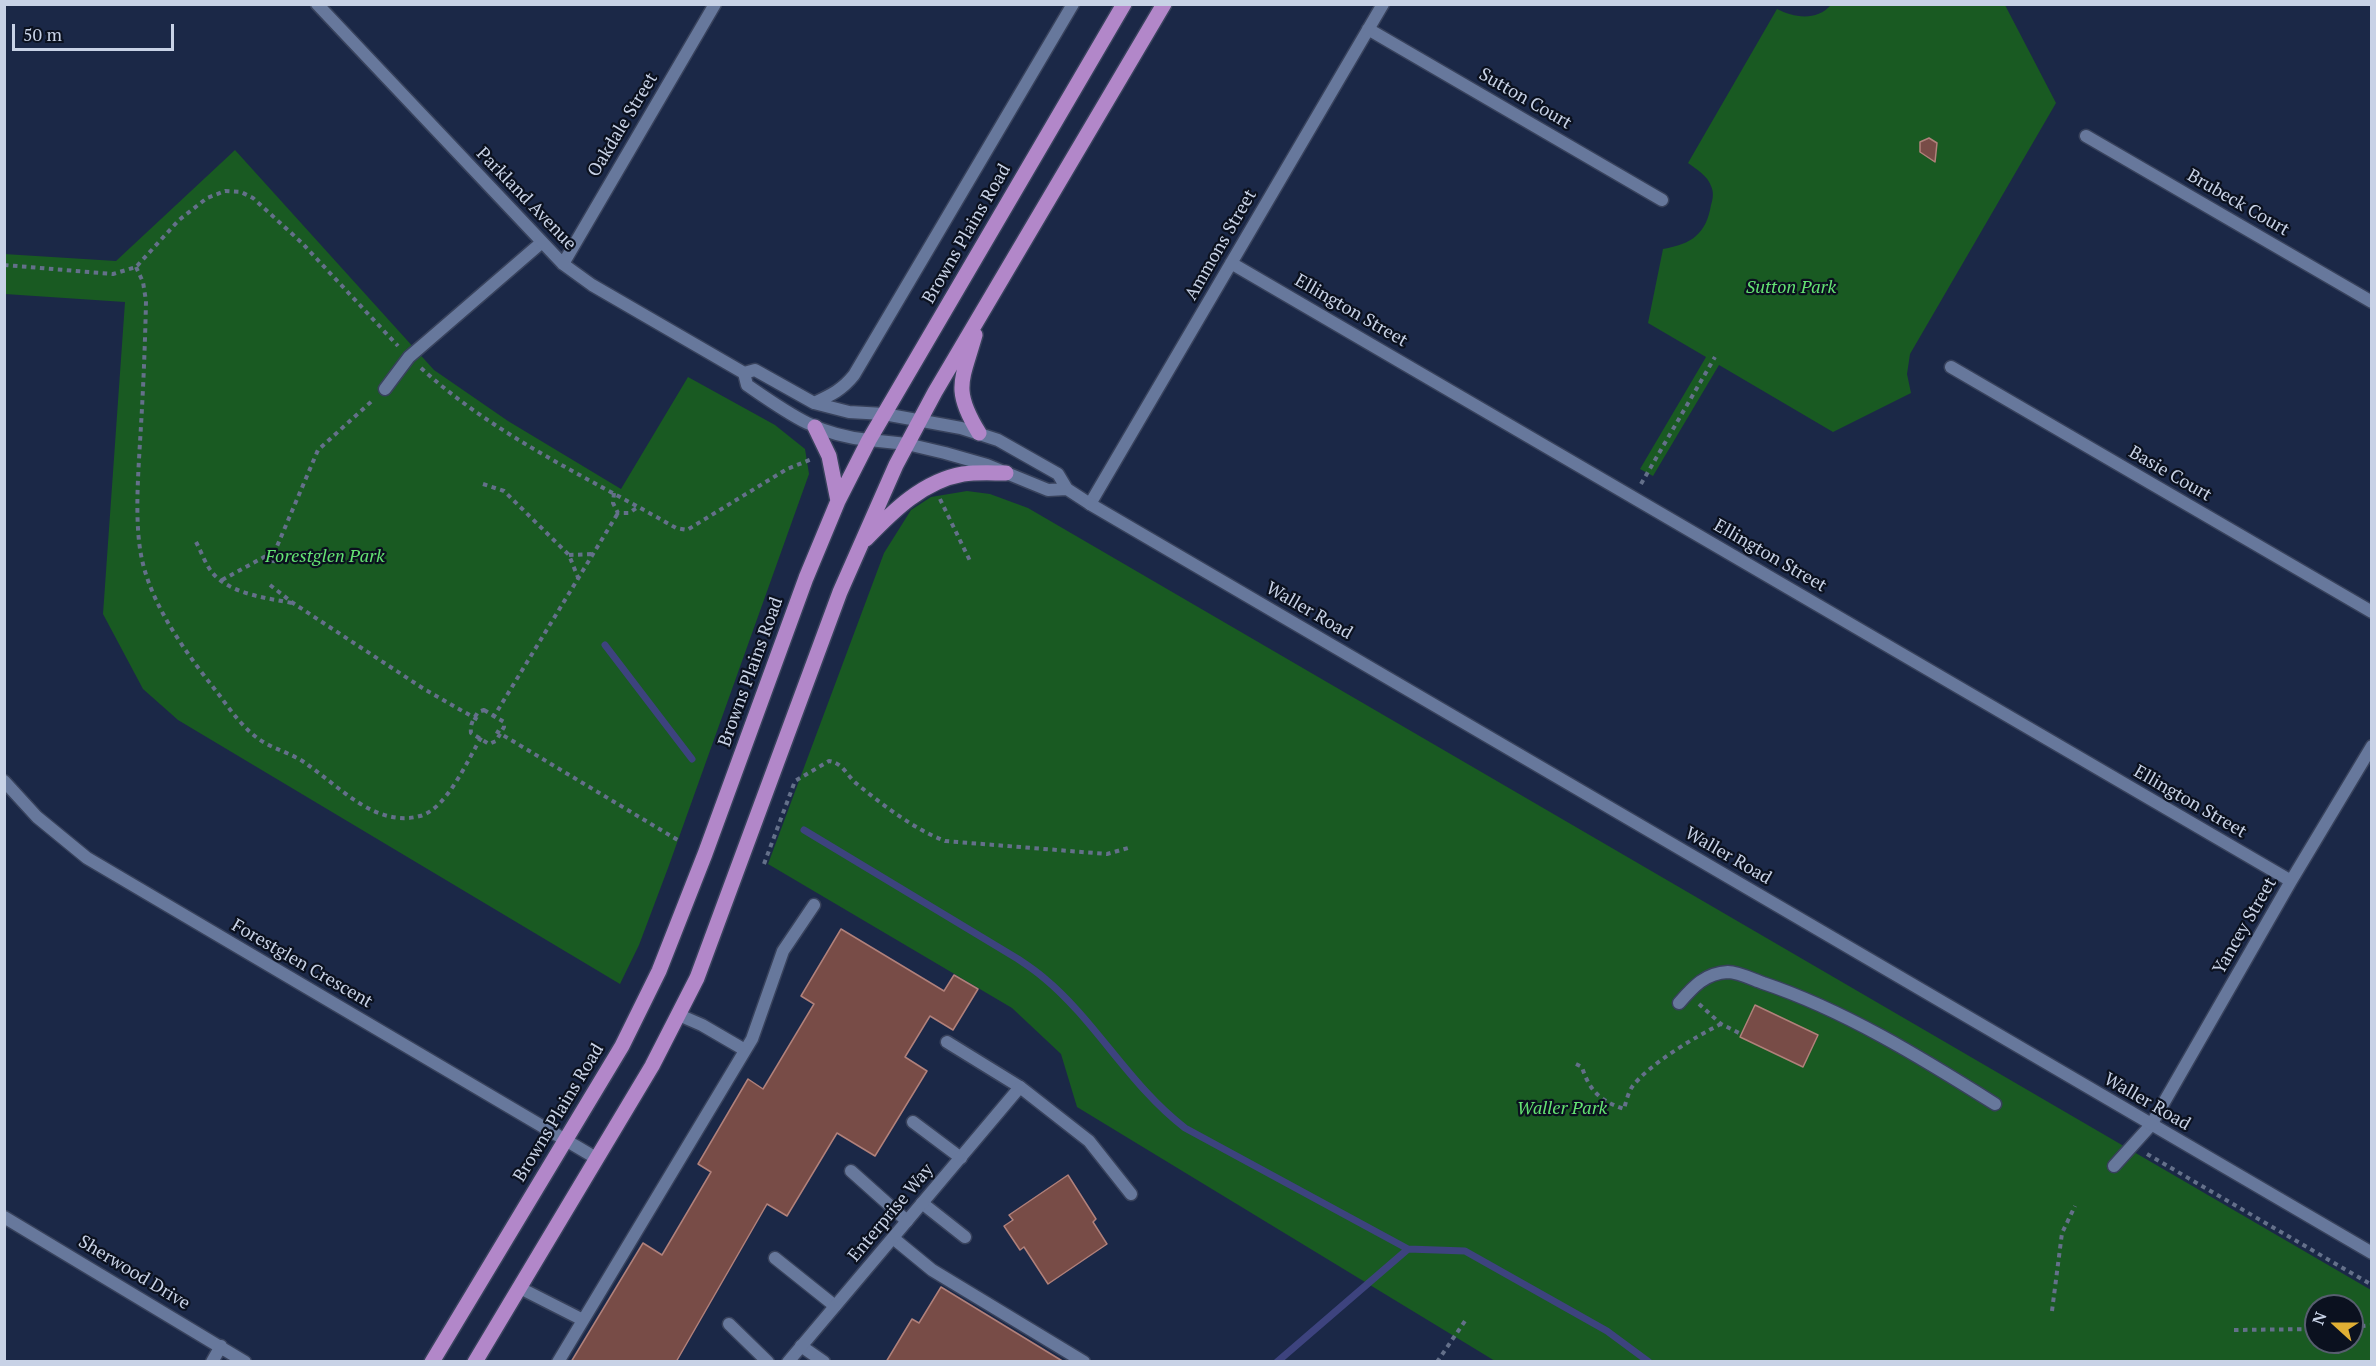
<!DOCTYPE html>
<style>
body{margin:0}
#map{position:relative;width:2376px;height:1366px;overflow:hidden;background:#1b2847;font-family:"PT Serif",serif}
canvas{display:block}
.frame{position:absolute;inset:0;border:6px solid #c8d2e6;pointer-events:none}
.north{position:absolute;left:2304px;top:1294px;width:60px;height:60px;box-sizing:border-box;background:#0b111f;border:2px solid #575e6f;border-radius:50%;rotate:291deg;font-size:16px;font-weight:700;line-height:24px;text-align:center;color:#c8d2e6}
.north::after{content:'';display:block;margin:auto;width:21px;height:27px;background:#e0af34;clip-path:polygon(50% 0,100% 100%,50% 72%,0 100%)}
.scale{position:absolute;left:12px;top:24px;width:162px;height:27px;box-sizing:border-box;border:3px solid #c8d2e6;border-top:0;padding-left:8px;font-size:18px;line-height:21px;white-space:nowrap;color:#c8d2e6;-webkit-text-stroke:4px #0b111f;paint-order:stroke}
</style>
<div id="map">
<canvas width="2376" height="1366"></canvas>
<div class="frame"></div>
<div class="north">N</div>
<div class="scale">50 m</div>
</div>
<script>
const ctx = document.querySelector('canvas').getContext('2d');
ctx.lineJoin = 'round';
function paint(path, color) { ctx.fillStyle = color; ctx.fill(path, 'evenodd'); }
function stroke(path, color, width, dash) { ctx.strokeStyle = color; ctx.lineWidth = width; ctx.lineCap = dash ? 'butt' : 'round'; ctx.setLineDash(dash || []); ctx.stroke(path); }
function write(font, color, halo, rows, align = 'center') {
  ctx.font = font + ' "PT Serif",serif'; ctx.lineWidth = 4.5; ctx.setLineDash([]); ctx.textBaseline = 'middle'; ctx.strokeStyle = halo; ctx.fillStyle = color; for (const [text, x, y, turn = 0] of rows) {
    ctx.save(); ctx.translate(x, y); ctx.rotate((+turn || 0) * Math.PI / 180); ctx.textAlign = isNaN(turn) ? turn : align; if (halo) ctx.strokeText(text, 0, 0); ctx.fillText(text, 0, 0); ctx.restore();
  }
}
const green = new Path2D(`
 M 1831,5 L 2005,5 L 2056,103 L 1910,354 L 1907,374 L 1911,393 L 1833,432 L 1719,365 L 1653,476 L 1640,469 L 1706,357 L 1648,323 L 1663,249 C 1692,244 1706,234 1711,205 C 1713,199 1714,192 1711,186 C 1708,176 1696,169 1688,163 L 1777,9 C 1794,18 1817,21 1831,5 Z
 M 235,150 L 434,370 L 508,421 L 621,489 L 688,377 L 775,425 L 805,449 L 809,474 L 668,868 L 639,945 L 620,984 L 178,720 L 143,689 L 103,614 L 125,302 L 5,294 L 4,254 L 116,261 Z
 M 967,491 L 990,494 L 1028,508 L 2371,1290 L 2371,1361 L 1495,1361 L 1077,1107 L 1061,1054 L 1012,1008 L 768,864 L 884,553 L 911,510 L 931,497 ZM 2316,1306 L 2352,1306 L 2352,1342 L 2316,1342 Z`);
const stream = new Path2D(`
 M 605,645 L 692,759
 M 804,830 L 1018,959 C 1027,965 1036,971 1044,978 C 1096,1021 1129,1085 1185,1128 L 1408,1249
 M 1277,1362 L 1408,1249 L 1465,1251 L 1607,1331 L 1649,1362`);
const building = new Path2D(`
 M 1929,138 L 1937,143 L 1935,162 L 1920,152 L 1920,142 Z
 M 841,929 L 944,991 L 954,975 L 978,989 L 953,1030 L 930,1016 L 905,1057 L 927,1071 L 875,1156 L 837,1133 L 787,1216 L 767,1204 L 676,1362 L 571,1362 L 643,1243 L 662,1255 L 711,1172 L 698,1164 L 748,1079 L 763,1089 L 814,1004 L 801,996 Z
 M 1755,1005 L 1818,1035 L 1803,1067 L 1740,1037 Z
 M 1068,1175 L 1096,1219 L 1093,1222 L 1107,1244 L 1048,1284 L 1024,1247 L 1020,1250 L 1004,1226 L 1013,1220 L 1009,1215 Z
 M 941,1287 L 1064,1362 L 886,1362 L 912,1319 L 919,1323 Z`);
const path = new Path2D(`
 M 4,265 L 113,274 L 136,267 L 179,220 L 207,198 L 225,191 L 241,192 L 253,198 L 302,243 L 398,346
 M 136,267 L 143,282 L 146,301 C 145,348 143,395 140,442 C 138,478 134,529 143,564 C 155,612 190,658 220,696 C 231,711 242,726 256,737 C 271,749 293,753 308,765 C 340,787 376,828 420,816 C 447,809 468,759 482,736
 M 421,368 C 495,436 589,478 676,528 L 687,530 L 787,469 L 812,459
 M 483,484 L 504,491 L 569,555 L 579,580
 M 1641,484 L 1715,357
 M 614,493 L 613,503 L 618,513 L 629,513 L 638,507
 M 940,499 L 971,563
 M 196,542 C 201,551 205,563 211,571 C 228,594 267,598 292,603
 M 569,555 L 594,554
 M 273,563 L 275,551 L 318,450 L 373,400
 M 222,580 L 275,551
 M 270,585 L 293,603 L 424,689 L 480,721
 M 484,710 L 504,722 L 504,727 L 496,741 L 489,744 L 471,733 C 470,724 473,720 478,712 Z
 M 493,718 L 618,513
 M 496,731 L 681,842
 M 764,864 L 795,781 L 829,761 C 843,763 847,776 857,784 C 884,806 914,829 945,841 L 1107,854 L 1128,848
 M 1699,1004 L 1721,1024 L 1741,1034
 M 1576,1064 L 1582,1067 C 1589,1090 1600,1101 1624,1109 C 1626,1102 1628,1093 1632,1087 C 1649,1064 1695,1037 1721,1024
 M 2147,1154 L 2372,1285
 M 2052,1311 L 2062,1233 L 2075,1206
 M 2352,1327 L 2372,1325
 M 2234,1330 L 2316,1329
 M 1437,1362 L 1467,1318`);
const service = new Path2D(`
 M 385,389 L 409,357 L 541,243
 M 1679,1003 C 1693,987 1705,973 1728,972 C 1738,972 1752,979 1763,983 C 1844,1010 1922,1058 1995,1104
 M 679,1015 L 702,1025 L 745,1050
 M 947,1042 L 1020,1087 L 1089,1141 L 1131,1194
 M 913,1122 L 961,1158
 M 2114,1166 L 2151,1125
 M 851,1171 L 907,1221
 M 922,1203 L 965,1237
 M 893,1238 L 932,1270 L 1084,1362
 M 775,1258 L 835,1306
 M 520,1288 L 583,1320
 M 729,1324 L 768,1362
 M 801,1346 L 824,1362
 M 558,1362 L 752,1039 L 783,951 L 814,905`);
const minor = new Path2D(`
 M 317,4 L 563,264 L 592,285 L 744,373 L 747,385 C 789,414 817,435 869,440
 M 1368,29 L 1662,200
 M 2086,136 L 2372,302
 M 1231,263 L 2291,881
 M 563,264 L 715,4
 M 1951,367 L 2372,612
 M 744,373 L 755,370 L 814,403 L 849,412 L 884,414
 M 814,403 C 831,395 842,390 854,375 L 1073,4
 M 1090,504 L 1383,4
 M 4,781 L 37,817 L 87,858 L 596,1158
 M 2151,1125 L 2291,881 L 2372,746
 M 4,1217 L 245,1362
 M 212,1362 L 221,1346
 M 788,1362 L 1020,1087`);
const tertiary = new Path2D(`
 M 884,414 L 961,428 L 998,440 L 1058,474 L 1067,489 L 1090,504 L 2372,1253
 M 869,440 L 907,444 L 945,453 L 987,465 L 1048,490 L 1067,489`);
const primary = new Path2D(`
 M 975,335 C 962,381 952,389 979,433
 M 815,427 L 829,456 L 838,501
 M 866,539 C 893,511 923,481 963,474 C 977,472 992,473 1006,473
 M 432,1362 L 622,1046 L 659,971 L 705,854 L 806,578 L 838,501 L 869,440 L 1124,4
 M 475,1362 L 652,1066 L 697,978 L 840,592 L 896,465 L 935,392 L 1164,4`);
const streetNames = [
 ["Sutton Court",1525,99,30],
 ["Oakdale Street",623,125,-59],
 ["Parkland Avenue",526,199,46],
 ["Brubeck Court",2238,203,30],
 ["Browns Plains Road",967,234,-60],
 ["Ammons Street",1221,245,-60],
 ["Ellington Street",1351,311,30],
 ["Basie Court",2170,474,30],
 ["Ellington Street",1770,556,30],
 ["Waller Road",1309,611,30],
 ["Browns Plains Road",751,672,-70],
 ["Ellington Street",2190,802,30],
 ["Waller Road",1728,856,30],
 ["Yancey Street",2245,926,-60],
 ["Forestglen Crescent",302,964,30],
 ["Waller Road",2147,1102,30],
 ["Browns Plains Road",559,1113,-59],
 ["Enterprise Way",891,1213,-50],
 ["Sherwood Drive",134,1273,31]
];
const parkNames = [
 ["Sutton Park",1791,288],
 ["Forestglen Park",325,557],
 ["Waller Park",1562,1109]
];
paint(green, '#195a22');
stroke(stream, '#3d437e', 7);
paint(building, '#784c47');
stroke(building, '#b1817b', 1.5);
stroke(service, '#38425c', 15);
stroke(minor, '#38425c', 15);
stroke(tertiary, '#38425c', 15);
stroke(primary, '#38425c', 18);
stroke(path, '#64708a', 4, [4.5, 4.5]);
stroke(service, '#67789c', 12);
stroke(minor, '#67789c', 12);
stroke(tertiary, '#67789c', 12);
stroke(primary, '#b287c9', 15);
write('18px', '#c8d2e6', '#0b111f', streetNames);
write('italic 18px', '#64e373', '#0b111f', parkNames);
</script>
